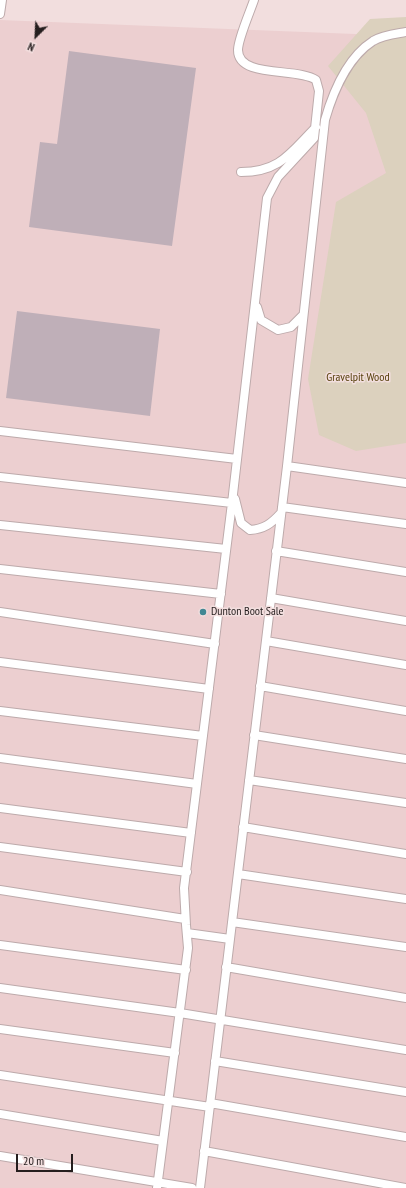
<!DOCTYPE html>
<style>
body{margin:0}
#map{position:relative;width:406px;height:1188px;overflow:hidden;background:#f2dede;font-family:"PT Sans Narrow",sans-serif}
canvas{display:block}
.north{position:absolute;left:16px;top:16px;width:40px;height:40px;-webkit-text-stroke:3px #f2dede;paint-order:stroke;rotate:204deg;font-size:11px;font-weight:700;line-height:16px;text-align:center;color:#251e1e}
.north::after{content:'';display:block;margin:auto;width:14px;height:18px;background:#251e1e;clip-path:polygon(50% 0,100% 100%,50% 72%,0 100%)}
.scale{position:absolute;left:16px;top:1154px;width:57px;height:18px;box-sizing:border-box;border:2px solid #251e1e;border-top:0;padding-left:5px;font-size:12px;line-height:14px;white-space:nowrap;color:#251e1e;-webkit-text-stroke:3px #f2dede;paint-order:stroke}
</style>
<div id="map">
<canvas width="406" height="1188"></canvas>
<div class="north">N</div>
<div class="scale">20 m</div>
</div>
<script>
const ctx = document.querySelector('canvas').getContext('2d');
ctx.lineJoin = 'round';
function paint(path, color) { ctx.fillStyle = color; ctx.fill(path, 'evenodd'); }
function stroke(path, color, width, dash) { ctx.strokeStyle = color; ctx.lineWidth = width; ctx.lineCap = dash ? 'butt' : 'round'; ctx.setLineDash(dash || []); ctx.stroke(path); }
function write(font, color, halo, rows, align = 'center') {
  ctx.font = font + ' "PT Sans Narrow",sans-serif'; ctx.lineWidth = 3; ctx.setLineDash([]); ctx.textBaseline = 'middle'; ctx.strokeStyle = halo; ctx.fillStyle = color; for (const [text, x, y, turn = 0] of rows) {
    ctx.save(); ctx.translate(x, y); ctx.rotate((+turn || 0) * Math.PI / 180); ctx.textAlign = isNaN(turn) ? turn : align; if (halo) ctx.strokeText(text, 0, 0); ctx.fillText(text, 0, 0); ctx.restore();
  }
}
const built = new Path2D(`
 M 0,20 L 406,36 L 406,1188 L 0,1188 Z`);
const green = new Path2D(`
 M 406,17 L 406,443 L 356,451 L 319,435 L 308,379 L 336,202 L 386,173 L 366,113 L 328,66 L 370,19 Z`);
const building = new Path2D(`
 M 69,51 L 196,68 L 172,246 L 29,227 L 40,142 L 57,144 Z
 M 17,311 L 160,329 L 150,416 L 6,398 Z`);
const service = new Path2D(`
 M 0,14 L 2,0
 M 241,172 C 280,172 290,153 316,127
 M 257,307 L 261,320 L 278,330 L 291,327 L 303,315
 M 0,431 L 237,459
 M 287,466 L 406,483
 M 0,477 L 232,503
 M 235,499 L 241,523 L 250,530 C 264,529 271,524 281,513
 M 282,507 L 406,524
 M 0,525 L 226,549
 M 276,551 L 406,572
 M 0,569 L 221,594
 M 271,598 L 406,621
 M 0,612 L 215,644
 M 266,641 L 406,665
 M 0,662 L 209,689
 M 260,686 L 406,711
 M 0,711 L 203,736
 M 254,735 L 406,759
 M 0,758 L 197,784
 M 249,780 L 406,803
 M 0,808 L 191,833
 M 243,827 L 406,854
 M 0,847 L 187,872
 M 238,874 L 406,899
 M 0,890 L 185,919
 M 232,922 L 406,947
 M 187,933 L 230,939
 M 0,945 L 186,970
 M 226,967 L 406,998
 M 0,988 L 180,1013 L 406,1050
 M 0,1029 L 175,1053
 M 215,1061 L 406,1092
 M 0,1075 L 210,1107
 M 210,1103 L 406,1137
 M 0,1114 L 163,1141
 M 204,1151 L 406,1188
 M 0,1156 L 192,1188
 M 157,1188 L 188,948 L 186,925 L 184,888 L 232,503 L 267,198 L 278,177 L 314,138 L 319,91 L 316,80 C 298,67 238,79 238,50 C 238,39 250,12 254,0
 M 200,1188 L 287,466 L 325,120 C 333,92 348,57 373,41 C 383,35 395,34 406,32`);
const markers = [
 [203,612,4,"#418793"]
];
const parkNames = [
 ["Gravelpit Wood",358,378]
];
const poiNames = [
 ["Dunton Boot Sale",211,612]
];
paint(built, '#eccfd0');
paint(green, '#dcd1be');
paint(building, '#bfafb8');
stroke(service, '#bdaaab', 10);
stroke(service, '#fff', 8);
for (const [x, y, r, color] of markers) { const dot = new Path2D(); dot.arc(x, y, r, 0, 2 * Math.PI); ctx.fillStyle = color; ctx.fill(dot); stroke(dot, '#f2dede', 1.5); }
write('12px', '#57400c', '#f2dede', parkNames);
write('12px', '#251e1e', '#f2dede', poiNames, 'left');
</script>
